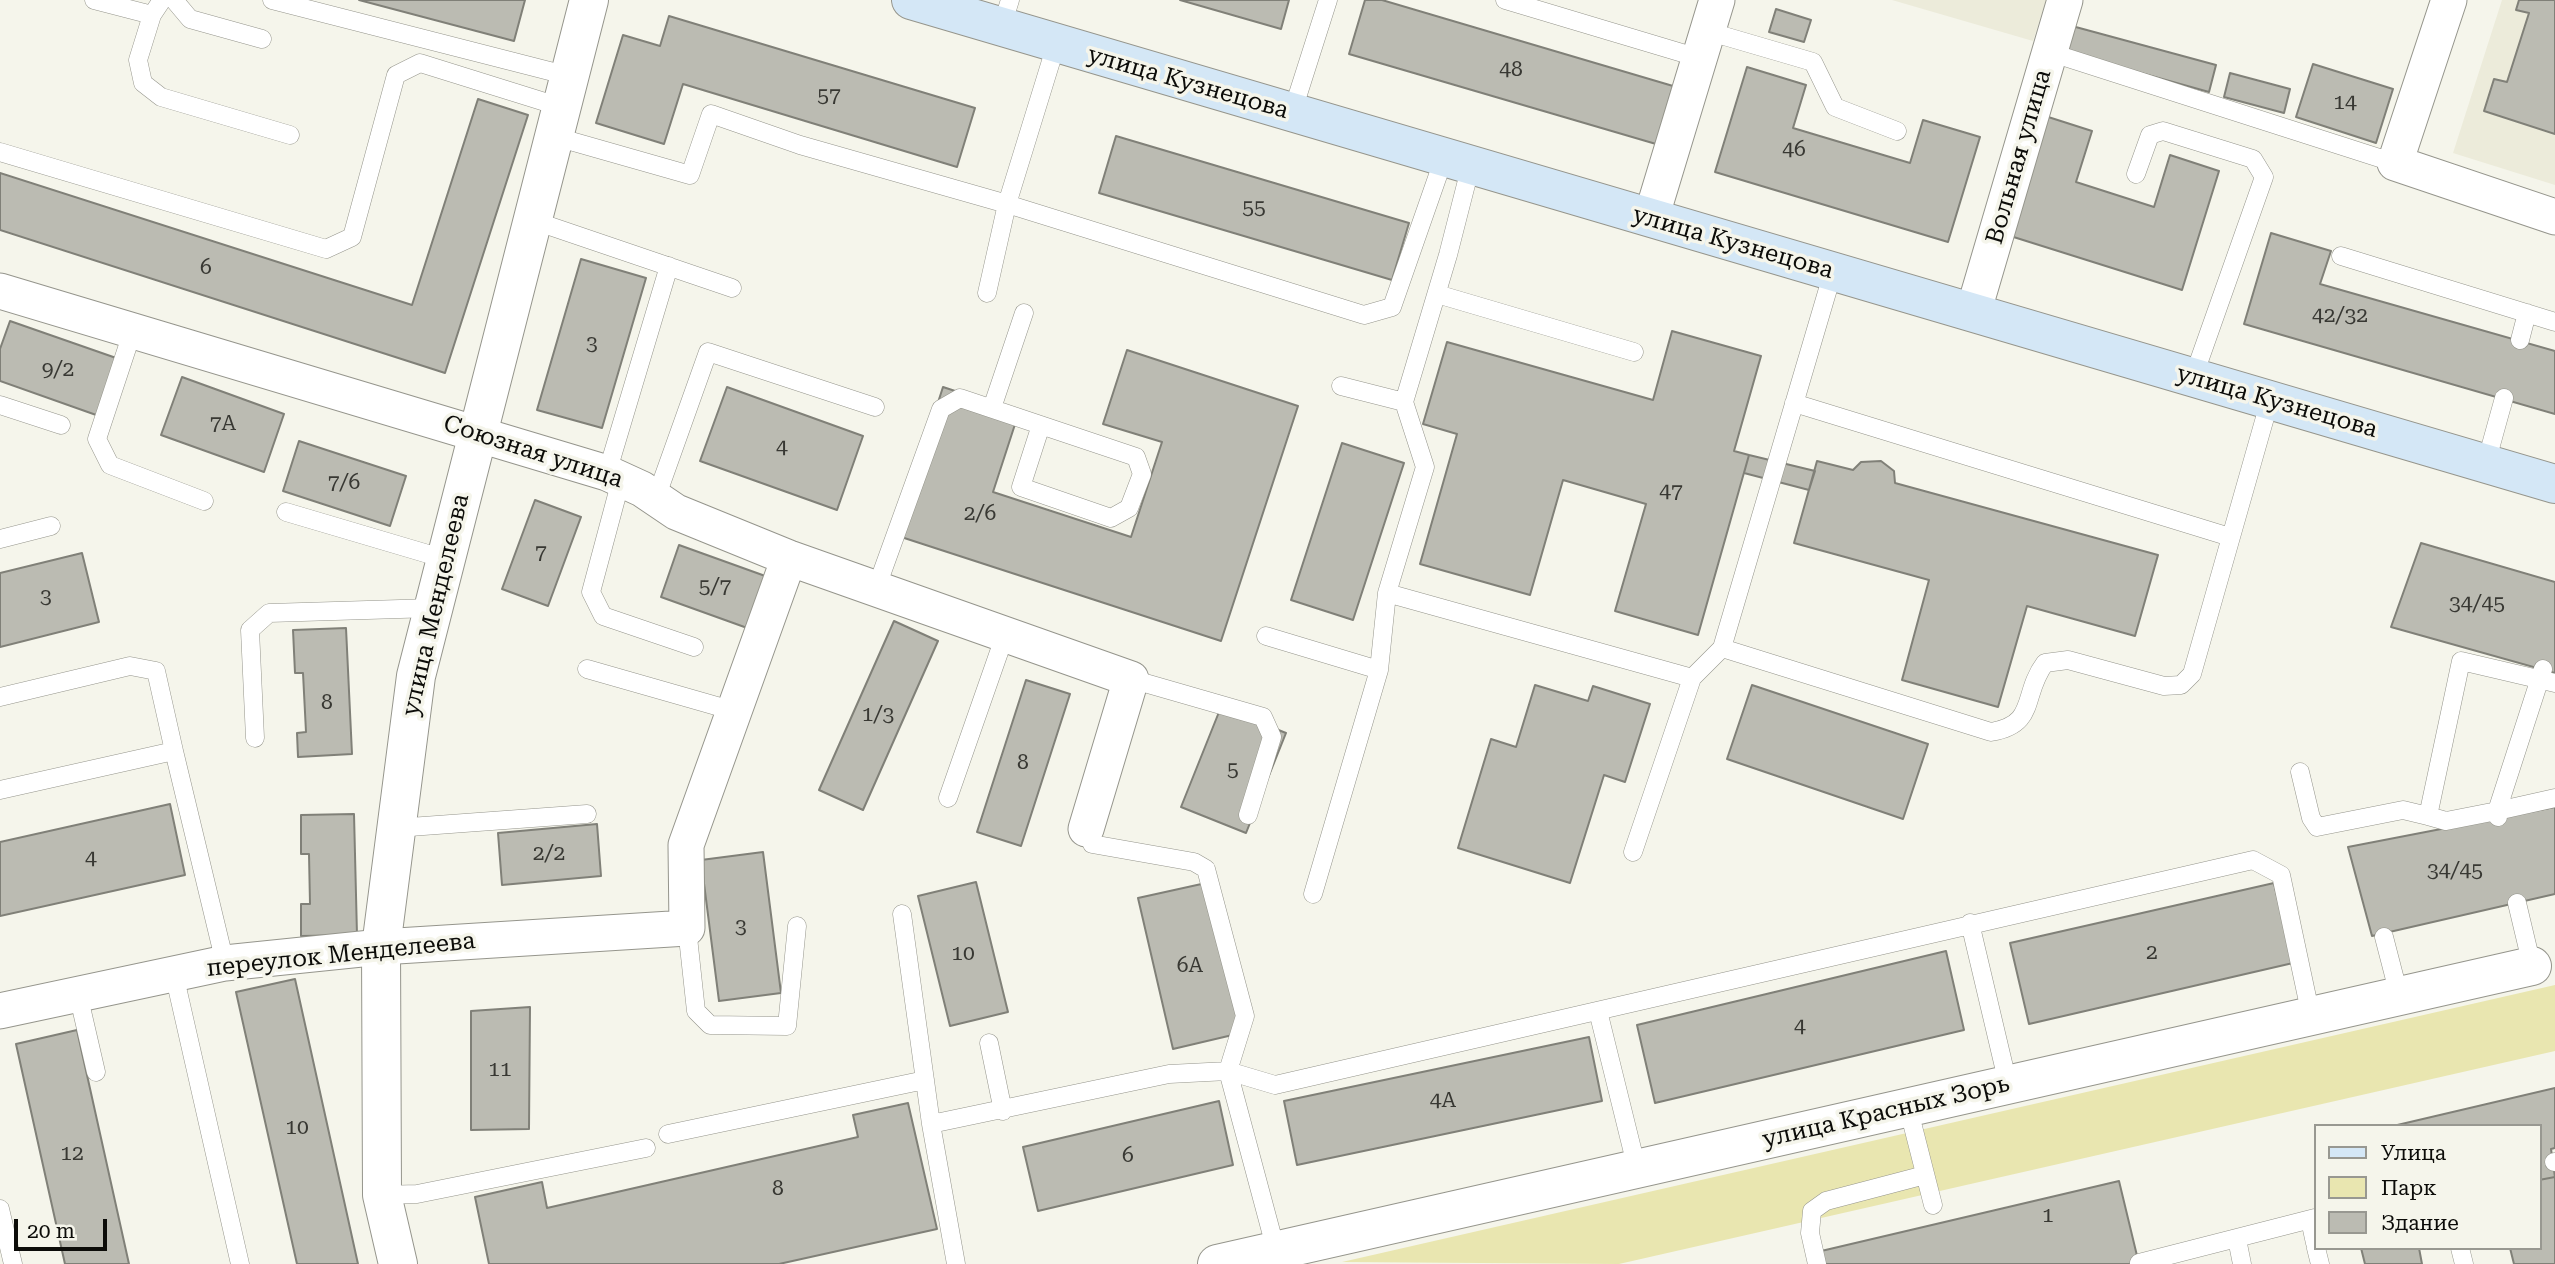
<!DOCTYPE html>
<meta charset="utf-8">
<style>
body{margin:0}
#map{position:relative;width:2555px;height:1264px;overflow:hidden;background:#f5f5eb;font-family:"Roboto Serif",serif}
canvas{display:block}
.legend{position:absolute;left:2314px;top:1124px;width:228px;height:126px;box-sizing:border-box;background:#f5f5eb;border:2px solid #989891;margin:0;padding:9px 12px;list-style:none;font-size:21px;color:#0c0c09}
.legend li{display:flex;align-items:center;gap:14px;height:35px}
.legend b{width:35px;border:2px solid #989891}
.scale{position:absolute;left:14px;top:1219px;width:93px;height:32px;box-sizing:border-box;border:4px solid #0c0c09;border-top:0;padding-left:9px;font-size:21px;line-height:24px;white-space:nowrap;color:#0c0c09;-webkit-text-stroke:5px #f5f5eb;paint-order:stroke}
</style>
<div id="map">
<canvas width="2555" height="1264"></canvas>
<ul class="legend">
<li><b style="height:9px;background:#d4e7f6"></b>Улица</li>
<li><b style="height:19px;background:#e9e6b0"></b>Парк</li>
<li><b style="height:19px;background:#bbbbb2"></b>Здание</li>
</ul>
<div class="scale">20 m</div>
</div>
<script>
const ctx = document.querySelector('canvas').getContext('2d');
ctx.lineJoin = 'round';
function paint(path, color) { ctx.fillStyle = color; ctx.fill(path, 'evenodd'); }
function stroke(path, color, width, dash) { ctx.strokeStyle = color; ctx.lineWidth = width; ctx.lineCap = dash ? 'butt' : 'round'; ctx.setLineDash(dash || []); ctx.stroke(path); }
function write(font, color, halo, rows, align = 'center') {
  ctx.font = font + ' "Roboto Serif",serif'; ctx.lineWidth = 7; ctx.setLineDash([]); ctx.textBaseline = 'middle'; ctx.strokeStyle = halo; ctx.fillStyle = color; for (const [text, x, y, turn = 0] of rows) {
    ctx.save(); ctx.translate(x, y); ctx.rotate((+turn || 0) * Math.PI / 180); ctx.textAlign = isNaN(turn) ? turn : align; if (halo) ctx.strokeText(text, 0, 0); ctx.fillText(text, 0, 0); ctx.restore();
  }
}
const built = new Path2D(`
 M 1892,0 L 2046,0 L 2033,41 Z
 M 2502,0 L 2555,0 L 2555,185 L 2453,153 Z`);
const green = new Path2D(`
 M 2555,985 L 2555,1051 L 1619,1264 L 1342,1262 Z`);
const building = new Path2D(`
 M 359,0 L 525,0 L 514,41 Z
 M 1180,0 L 1289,0 L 1281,29 Z
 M 1365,0 L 1382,0 L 1673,86 L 1656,144 L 1349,54 Z
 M 2519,0 L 2555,0 L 2555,134 L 2484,111 L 2494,79 L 2507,82 L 2529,13 L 2516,10 Z
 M 1776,9 L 1811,20 L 1804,42 L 1769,32 Z
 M 669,16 L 975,108 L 957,167 L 683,84 L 664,144 L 596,123 L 623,35 L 660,46 Z
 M 2072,26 L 2216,65 L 2209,92 L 2065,52 Z
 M 2313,64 L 2393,89 L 2376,143 L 2296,117 Z
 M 1747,67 L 1806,85 L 1793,128 L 1910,163 L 1923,120 L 1980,137 L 1948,242 L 1715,172 Z
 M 2230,73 L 2290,89 L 2284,113 L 2224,97 Z
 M 478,99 L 528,115 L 445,373 L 0,230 L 0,173 L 412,305 Z
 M 2042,115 L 2092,131 L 2076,182 L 2154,207 L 2170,155 L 2219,171 L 2182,290 L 2004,234 Z
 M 1116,136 L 1409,223 L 1392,280 L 1099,193 Z
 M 2271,233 L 2331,251 L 2320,284 L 2555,351 L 2555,414 L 2244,324 Z
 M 581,259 L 646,278 L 602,428 L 537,410 Z
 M 10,321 L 119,359 L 99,416 L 0,381 L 0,349 Z
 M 1672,331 L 1761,356 L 1734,451 L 1749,455 L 1698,635 L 1615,611 L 1646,504 L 1563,480 L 1530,595 L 1420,564 L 1457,434 L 1423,424 L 1447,342 L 1653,400 Z
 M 1127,350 L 1298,406 L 1221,641 L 895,535 L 943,387 L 1019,412 L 993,492 L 1131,537 L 1162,442 L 1103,424 Z
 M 182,377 L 284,414 L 264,472 L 161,435 Z
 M 727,387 L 863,436 L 837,510 L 700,461 Z
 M 299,441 L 406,476 L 390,526 L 283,491 Z
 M 1342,443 L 1404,463 L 1353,620 L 1291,600 Z
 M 1749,455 L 1815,471 L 1809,490 L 1744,473 Z
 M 1817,461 L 1853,470 L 1861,462 L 1881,461 L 1894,471 L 1895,483 L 2158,555 L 2135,636 L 2027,606 L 1998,707 L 1902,680 L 1929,580 L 1794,543 Z
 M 535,500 L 581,517 L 548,606 L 502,589 Z
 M 2421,543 L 2555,582 L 2555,673 L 2391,627 Z
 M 679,545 L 768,577 L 750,629 L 661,597 Z
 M 82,553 L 99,622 L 0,647 L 0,573 Z
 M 894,621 L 938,641 L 863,810 L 819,790 Z
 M 346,628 L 352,754 L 298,757 L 297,733 L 306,732 L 303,673 L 295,673 L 293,630 Z
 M 1026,680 L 1070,694 L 1021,846 L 977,832 Z
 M 1535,685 L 1588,701 L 1593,686 L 1650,704 L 1625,782 L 1604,775 L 1570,883 L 1458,848 L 1491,739 L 1516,747 Z
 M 1752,685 L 1928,744 L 1903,819 L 1727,759 Z
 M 1221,707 L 1286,733 L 1246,833 L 1181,807 Z
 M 170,804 L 185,875 L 0,916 L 0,842 Z
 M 2555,807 L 2555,894 L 2372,936 L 2348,847 Z
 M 354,814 L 357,935 L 301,936 L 301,904 L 310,904 L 309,854 L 301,854 L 301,815 Z
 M 597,824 L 601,876 L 502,885 L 498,833 Z
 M 763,852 L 781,993 L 719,1001 L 701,860 Z
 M 976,882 L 1008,1012 L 950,1026 L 918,896 Z
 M 1206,883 L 1241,1033 L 1173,1049 L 1138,898 Z
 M 2274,883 L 2293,963 L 2029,1024 L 2010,943 Z
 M 1946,951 L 1964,1030 L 1655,1103 L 1637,1025 Z
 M 295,979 L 358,1264 L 297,1264 L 236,992 Z
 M 530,1007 L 529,1129 L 471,1130 L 471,1011 Z
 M 77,1030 L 129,1264 L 65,1264 L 16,1044 Z
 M 1589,1037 L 1602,1101 L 1297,1165 L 1284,1101 Z
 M 2555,1088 L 2555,1148 L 2551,1149 L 2555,1177 L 2539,1180 L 2539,1126 L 2393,1126 Z
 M 1219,1101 L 1233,1165 L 1038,1211 L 1023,1147 Z
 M 908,1103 L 937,1229 L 779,1264 L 489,1264 L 475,1197 L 542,1182 L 547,1208 L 858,1137 L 853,1115 Z
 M 2555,1177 L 2555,1264 L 2514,1264 L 2510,1248 L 2539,1248 L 2539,1180 Z
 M 2119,1181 L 2139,1264 L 1820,1264 L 1817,1252 Z
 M 2361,1248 L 2419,1248 L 2422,1264 L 2365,1264 Z`);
const service = new Path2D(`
 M 94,0 L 152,15 L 162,0
 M 174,0 L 190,19 L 262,39
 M 272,0 L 569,76
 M 1505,0 L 1699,58
 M 152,15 L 138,60 L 143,83 L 161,97 L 290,135
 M 1001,29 L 1010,0
 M 1707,31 L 1813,62 L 1835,107 L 1897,131
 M 2049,52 L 2395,163
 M 1292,113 L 1328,0
 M 553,136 L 690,175 L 711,114 L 800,145 L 1007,204 L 1364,315 L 1392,307 L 1444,158
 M 0,152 L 326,249 L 352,237 L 396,75 L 420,63 L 561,107
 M 1471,165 L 1448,255 L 1404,402 L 1425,467 L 1387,593 L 1692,678 L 1722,648 L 1991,732 C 2038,724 2021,695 2045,663 L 2068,660 L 2164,686 L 2181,685 L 2192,674 L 2270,400
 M 2136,174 L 2150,135 L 2163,131 L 2253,159 L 2264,177 L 2193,378
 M 532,220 L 732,288
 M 2341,256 L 2555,322
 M 987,293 L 1007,204 L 1056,45
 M 1437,294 L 1634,352
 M 133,330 L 97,439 L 110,465 L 204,501
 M 2520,340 L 2527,313
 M 1341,386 L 1404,402
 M 1794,403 L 2230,537
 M 0,405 L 61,425
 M 992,408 L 1024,313
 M 2486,463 L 2504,398
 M 607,473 L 669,266
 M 621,480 L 591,592 L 603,616 L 694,647
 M 656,498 L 708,352 L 875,407
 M 286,512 L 445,559
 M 0,539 L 51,526
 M 876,589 L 941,409 L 960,398 L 1136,457 L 1142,474 L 1129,508 L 1111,518 L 1021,487 L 1041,425
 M 1266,636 L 1379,670
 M 1722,648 L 1833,272
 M 587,669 L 734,711
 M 1131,679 L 1263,717 L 1272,737 L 1248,815
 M 0,697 L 130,666 L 156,671 L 174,751 L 0,790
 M 255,738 L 250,630 L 269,613 L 433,608
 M 174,751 L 225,963
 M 2300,772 L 2311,818 L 2317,827 L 2403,810 L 2428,816 L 2461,661 L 2555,683
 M 948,798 L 1005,635
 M 2428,816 L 2446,821 L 2497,811 L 2543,669
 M 2498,817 L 2497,811 L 2555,798
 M 396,828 L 587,814
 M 1086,829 L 1092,844 L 1194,862 L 1206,869 L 1245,1016 L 1228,1071 L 1277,1254
 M 1633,852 L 1692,678
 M 1313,894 L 1379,670 L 1387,593
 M 2517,903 L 2532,966
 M 902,914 L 931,1124 L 956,1264
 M 1970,923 L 2008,1084
 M 687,928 L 696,1011 L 710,1025 L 787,1026 L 797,926
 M 2384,937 L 2399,995
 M 174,974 L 240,1264
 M 78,994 L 96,1072
 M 1598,1011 L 1637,1169
 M 989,1043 L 1003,1111
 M 1908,1107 L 1933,1205
 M 931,1124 L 1169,1074 L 1228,1071 L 1275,1085 L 2253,860 L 2281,875 L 2311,1016
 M 668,1134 L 925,1080
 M 2554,1162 L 2555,1162
 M 382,1195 L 417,1194 L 646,1148
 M 0,1209 L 13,1264
 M 2310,1220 L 2315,1243
 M 2237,1239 L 2242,1264
 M 2316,1248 L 2320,1264
 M 2460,1248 L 2464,1264
 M 2139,1263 L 2315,1218
 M 1817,1264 L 1810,1233 L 1812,1211 L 1826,1201 L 1925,1175`);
const minor = new Path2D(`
 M 2449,0 L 2395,163 L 2555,217
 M 1651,218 L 1717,0
 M 0,291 L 607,473 L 642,489 L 676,512 L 789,558 L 1131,679 L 1086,829
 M 1973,313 L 2065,0
 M 0,1011 L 225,963 L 381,947 L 687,928 L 686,845 L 789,558`);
const tertiary = new Path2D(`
 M 398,1264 L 382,1195 L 381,947 L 416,676 L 589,0
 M 1217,1264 L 2532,966`);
const secondary = new Path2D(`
 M 911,0 L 2555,484`);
const numberNames = [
 ["48",1511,70],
 ["57",829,96],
 ["14",2345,103],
 ["46",1794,150],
 ["55",1254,208],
 ["6",206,268],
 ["42/32",2340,316],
 ["3",592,344],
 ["9/2",58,370],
 ["7А",223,424],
 ["4",782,448],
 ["7/6",344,483],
 ["47",1671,492],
 ["2/6",980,514],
 ["7",541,553],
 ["5/7",715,587],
 ["3",46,597],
 ["34/45",2477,604],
 ["8",327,703],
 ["1/3",878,715],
 ["8",1023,763],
 ["5",1233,770],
 ["2/2",549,854],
 ["4",91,859],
 ["34/45",2455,871],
 ["3",741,927],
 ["2",2152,953],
 ["10",963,954],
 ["6А",1190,966],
 ["4",1800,1027],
 ["11",500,1070],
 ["4А",1443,1101],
 ["10",297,1128],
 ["12",72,1154],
 ["6",1128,1156],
 ["8",778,1189],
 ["1",2048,1216]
];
const streetNames = [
 ["улица Кузнецова",1188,83,16],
 ["Вольная улица",2019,157,-74],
 ["улица Кузнецова",1733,243,16],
 ["улица Кузнецова",2277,402,16],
 ["Союзная улица",533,452,18],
 ["улица Менделеева",436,605,-77],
 ["переулок Менделеева",341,955,-6],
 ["улица Красных Зорь",1886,1112,-13]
];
paint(built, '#ecebda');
paint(green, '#e9e6b0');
paint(building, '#bbbbb2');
stroke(building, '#808078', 2);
stroke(service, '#95958c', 19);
stroke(minor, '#95958c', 37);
stroke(tertiary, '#95958c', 40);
stroke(secondary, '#95958c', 40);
stroke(service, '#fff', 18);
stroke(minor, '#fff', 35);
stroke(tertiary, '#fff', 38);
stroke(secondary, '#d4e7f6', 38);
write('21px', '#383833', null, numberNames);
write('24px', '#0c0c09', '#f5f5eb', streetNames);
</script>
